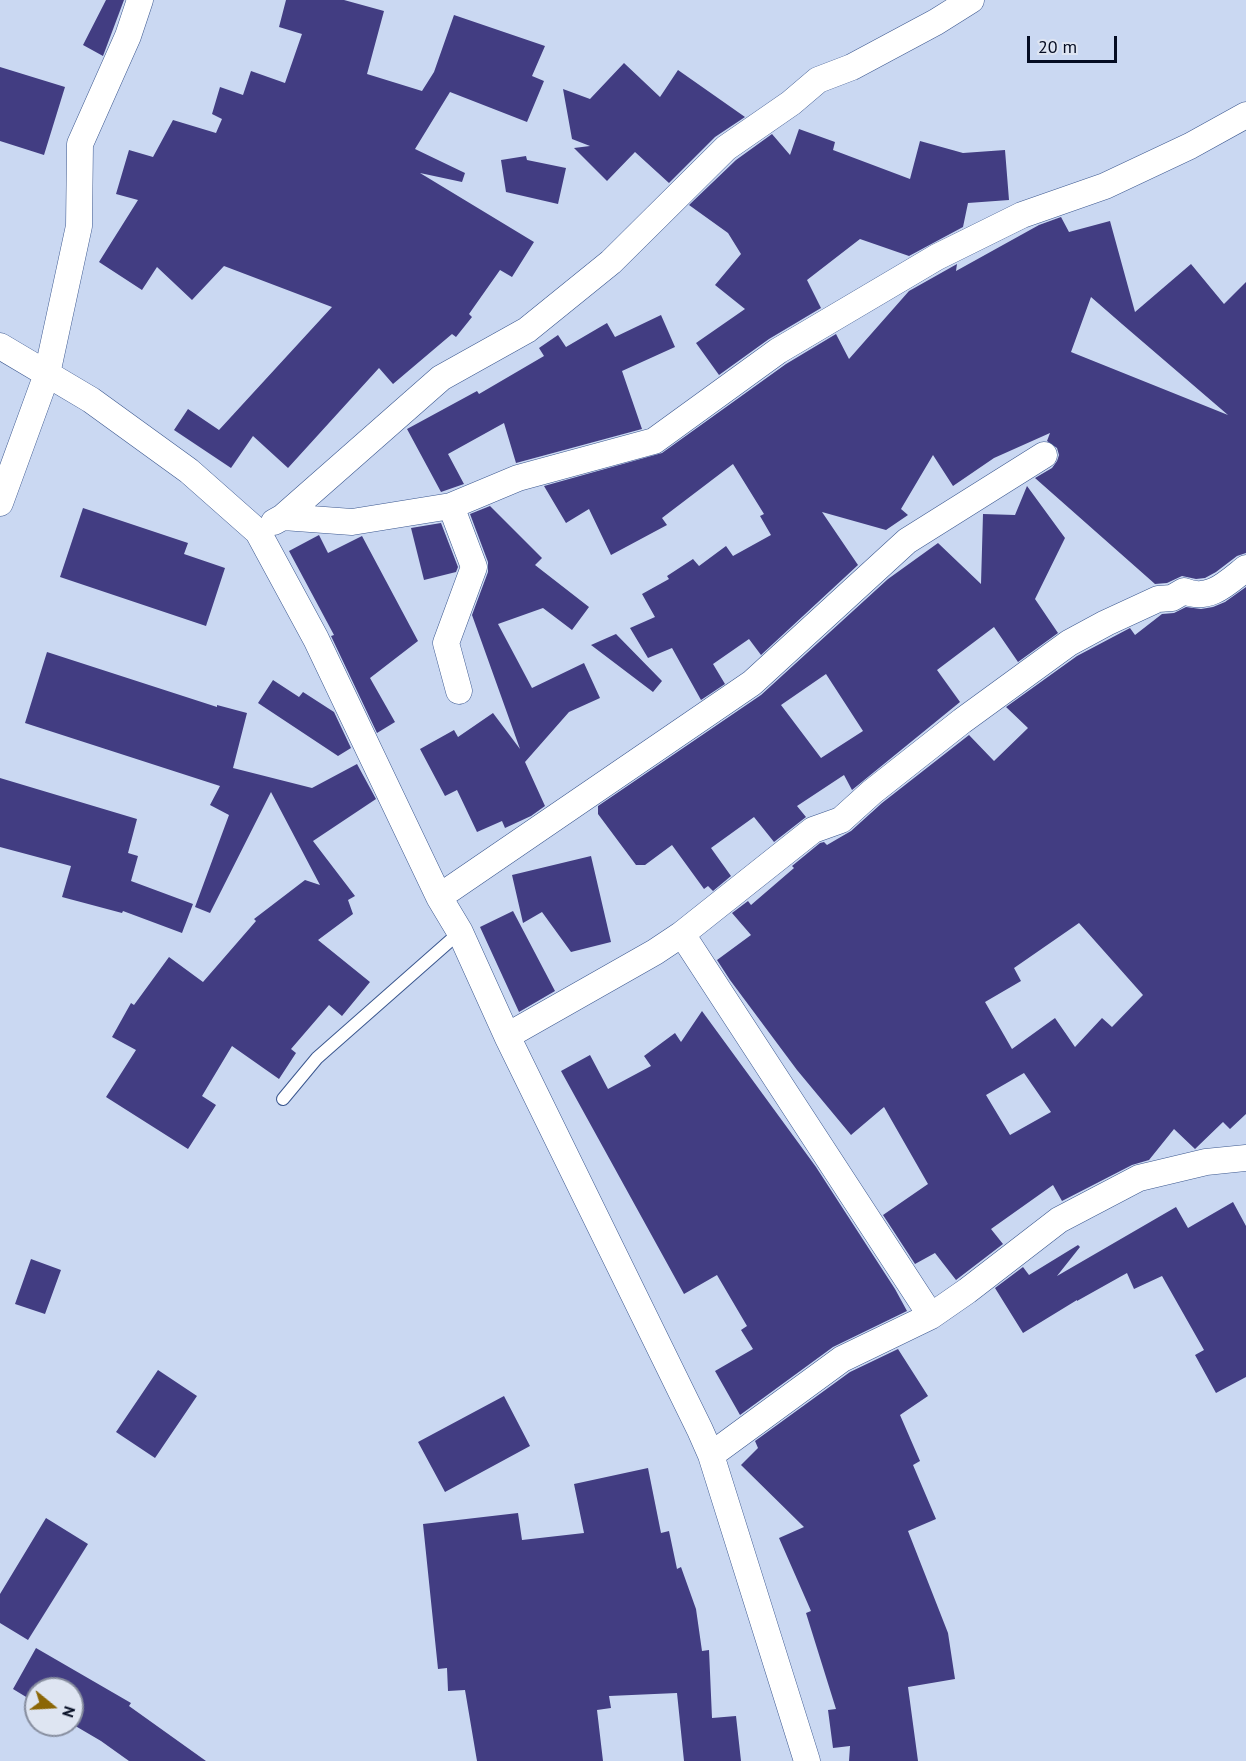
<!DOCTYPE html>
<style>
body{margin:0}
#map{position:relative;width:1246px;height:1761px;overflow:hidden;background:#cad8f2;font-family:"PT Sans",sans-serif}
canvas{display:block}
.north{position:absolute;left:24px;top:1677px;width:60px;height:60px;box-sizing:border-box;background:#dee5f2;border:2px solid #878e9f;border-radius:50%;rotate:108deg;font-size:16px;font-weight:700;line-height:24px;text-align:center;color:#040c22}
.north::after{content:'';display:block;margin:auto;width:21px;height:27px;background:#8b6606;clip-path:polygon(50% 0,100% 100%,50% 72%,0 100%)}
.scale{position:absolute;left:1027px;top:36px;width:90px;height:27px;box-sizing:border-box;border:3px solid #040c22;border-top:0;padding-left:8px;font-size:18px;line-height:21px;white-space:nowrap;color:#040c22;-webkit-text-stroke:4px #dee5f2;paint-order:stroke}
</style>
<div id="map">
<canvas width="1246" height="1761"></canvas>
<div class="north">N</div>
<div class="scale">20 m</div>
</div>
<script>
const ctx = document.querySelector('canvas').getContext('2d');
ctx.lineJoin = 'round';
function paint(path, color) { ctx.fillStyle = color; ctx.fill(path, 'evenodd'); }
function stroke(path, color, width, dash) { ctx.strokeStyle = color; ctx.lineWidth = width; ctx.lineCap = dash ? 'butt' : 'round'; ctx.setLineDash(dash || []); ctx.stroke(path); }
const building = new Path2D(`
 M 106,0 L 124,0 L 103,56 L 83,45 Z
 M 286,0 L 344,0 L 384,11 L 367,74 L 422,91 L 434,72 L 454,15 L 545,46 L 532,76 L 544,81 L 527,122 L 450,92 L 415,149 L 465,173 L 462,182 L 420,173 L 534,242 L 512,277 L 500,270 L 469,314 L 472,317 L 456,337 L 452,334 L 393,384 L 379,368 L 288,468 L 253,436 L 231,468 L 174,430 L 188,409 L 219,430 L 332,307 L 224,266 L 192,300 L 157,267 L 142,290 L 99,262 L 138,200 L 116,194 L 129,150 L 153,157 L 173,120 L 216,133 L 222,119 L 212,114 L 220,87 L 243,95 L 251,71 L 285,83 L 302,34 L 279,27 Z
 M 624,63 L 660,97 L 678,70 L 745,117 L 715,137 L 669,183 L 635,152 L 607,181 L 574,148 L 590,146 L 572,139 L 563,89 L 590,99 Z
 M 0,67 L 65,87 L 44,155 L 0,141 Z
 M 799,129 L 835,142 L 833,150 L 910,179 L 920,141 L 963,153 L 1005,150 L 1009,200 L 968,203 L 963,227 L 909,256 L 860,239 L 807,280 L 821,308 L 769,339 L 719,375 L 696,343 L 745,309 L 715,285 L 741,254 L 728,233 L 689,205 L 736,160 L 772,134 L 790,155 Z
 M 526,156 L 527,160 L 566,168 L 558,204 L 506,192 L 501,160 Z
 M 1061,217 L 1069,232 L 1110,221 L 1135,312 L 1191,264 L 1224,304 L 1246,282 L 1246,553 L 1237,556 L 1216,572 L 1205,578 L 1196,579 L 1182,576 L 1167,583 L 1155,584 L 1035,478 L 1052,468 L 1057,461 L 1059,455 L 1057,448 L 1047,441 L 1050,433 L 994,458 L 953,486 L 933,455 L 901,509 L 908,515 L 886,530 L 822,512 L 858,565 L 761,655 L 749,639 L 713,664 L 725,684 L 701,700 L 672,648 L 648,658 L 630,628 L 655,617 L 642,594 L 669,579 L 667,576 L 693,559 L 699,566 L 726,546 L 733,556 L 771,535 L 760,516 L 764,514 L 733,464 L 662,518 L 667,525 L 611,555 L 589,509 L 566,523 L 544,486 L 662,453 L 786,364 L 836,334 L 849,359 L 909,291 L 957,264 L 956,271 L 1039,225 ZM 1091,297 L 1122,324 L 1228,415 L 1071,352 Z
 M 661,315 L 675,347 L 622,371 L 642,429 L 516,463 L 504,423 L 448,454 L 464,484 L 441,492 L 407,429 L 477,391 L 479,394 L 544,356 L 539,348 L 558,335 L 566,347 L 607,323 L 615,337 Z
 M 1027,486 L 1065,538 L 1035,599 L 1058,633 L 1018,662 L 994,627 L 937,670 L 960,702 L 852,790 L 844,775 L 797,806 L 806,817 L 774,842 L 754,817 L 711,848 L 731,876 L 713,891 L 708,886 L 704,889 L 672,845 L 645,865 L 636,865 L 598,814 L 598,806 L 761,695 L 888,579 L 938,543 L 981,584 L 983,514 L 1015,515 ZM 826,674 L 863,731 L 821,758 L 781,705 Z
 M 490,506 L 542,558 L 535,565 L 589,607 L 572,630 L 543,608 L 498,624 L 532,688 L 584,663 L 600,698 L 569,712 L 525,762 L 545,806 L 531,816 L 505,828 L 502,821 L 477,832 L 457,790 L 445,796 L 420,749 L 454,730 L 458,737 L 493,713 L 520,749 L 472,615 L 488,572 L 488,562 L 470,514 Z
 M 83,508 L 188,543 L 184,554 L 225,568 L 206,626 L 60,577 Z
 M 441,523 L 458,567 L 456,572 L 424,580 L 411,528 Z
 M 319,535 L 328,553 L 362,536 L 418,641 L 370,678 L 395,722 L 377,733 L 331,636 L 334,635 L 289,551 Z
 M 1246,587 L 1246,1114 L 1230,1129 L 1223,1122 L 1195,1149 L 1174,1129 L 1149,1160 L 1132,1165 L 1062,1201 L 1053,1185 L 991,1229 L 1003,1244 L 956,1280 L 935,1253 L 915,1264 L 883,1215 L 928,1184 L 884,1107 L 851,1135 L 797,1070 L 730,980 L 717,960 L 751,935 L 732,913 L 748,901 L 751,905 L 794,868 L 792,866 L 820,843 L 824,842 L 827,845 L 851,831 L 882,803 L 969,735 L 994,761 L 1028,728 L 1006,707 L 1077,656 L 1130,628 L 1135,635 L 1162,614 L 1174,613 L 1186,607 L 1201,609 L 1213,607 L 1225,602 ZM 1079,923 L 1143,995 L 1112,1027 L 1102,1018 L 1075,1047 L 1055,1018 L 1012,1049 L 985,1002 L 1021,981 L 1014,968 ZM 1024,1073 L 1051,1112 L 1010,1135 L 986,1095 Z
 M 616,634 L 662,681 L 653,692 L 591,645 Z
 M 47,652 L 217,707 L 217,705 L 247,713 L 233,768 L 312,788 L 357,764 L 376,799 L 313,841 L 355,896 L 348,900 L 353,914 L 318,940 L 370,982 L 342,1016 L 329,1005 L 291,1049 L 296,1053 L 279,1079 L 232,1046 L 202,1096 L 216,1105 L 188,1149 L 106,1097 L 136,1050 L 112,1037 L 131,1003 L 134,1005 L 169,957 L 203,982 L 256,921 L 254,919 L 305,880 L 320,885 L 271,792 L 210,913 L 195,907 L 229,815 L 210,805 L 220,786 L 25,723 Z
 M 273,680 L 299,697 L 303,692 L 334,712 L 351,748 L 338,756 L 258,703 Z
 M 0,778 L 137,819 L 128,853 L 138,856 L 131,881 L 193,904 L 182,933 L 123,911 L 122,913 L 62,897 L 71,866 L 0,847 Z
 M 591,856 L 611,942 L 571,952 L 542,912 L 523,923 L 512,875 Z
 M 513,911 L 555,991 L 519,1012 L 480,927 Z
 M 702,1011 L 816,1167 L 895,1289 L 907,1311 L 833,1347 L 740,1415 L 715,1371 L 753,1349 L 741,1330 L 747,1326 L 717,1275 L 684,1294 L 561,1071 L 590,1055 L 608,1089 L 651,1066 L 644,1056 L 675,1033 L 681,1042 Z
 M 1233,1202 L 1246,1226 L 1246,1377 L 1216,1393 L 1195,1355 L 1204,1350 L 1162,1276 L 1134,1289 L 1127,1273 L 1077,1301 L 1077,1300 L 1023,1333 L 995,1288 L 1023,1267 L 1029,1275 L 1078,1245 L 1080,1247 L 1057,1276 L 1176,1207 L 1188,1228 Z
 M 31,1259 L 61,1270 L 45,1314 L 15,1304 Z
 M 898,1349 L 928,1396 L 900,1415 L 920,1461 L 913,1465 L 936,1519 L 908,1531 L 948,1633 L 955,1679 L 908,1687 L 918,1761 L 849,1761 L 850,1746 L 833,1748 L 828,1710 L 836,1709 L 806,1613 L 811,1611 L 779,1538 L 804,1527 L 741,1465 L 758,1448 L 755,1441 L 850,1372 Z
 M 158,1370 L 197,1396 L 155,1458 L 116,1432 Z
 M 504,1396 L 530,1446 L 445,1492 L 418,1442 Z
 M 648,1468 L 661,1533 L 669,1531 L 677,1569 L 681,1567 L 696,1609 L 702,1651 L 709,1650 L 712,1718 L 736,1716 L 741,1761 L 684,1761 L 677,1693 L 609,1696 L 611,1708 L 597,1710 L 603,1761 L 477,1761 L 465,1690 L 448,1691 L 447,1668 L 438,1669 L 423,1524 L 518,1513 L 522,1540 L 584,1533 L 574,1484 Z
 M 46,1518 L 88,1544 L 28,1640 L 0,1623 L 0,1594 Z
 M 36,1648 L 131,1703 L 129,1706 L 206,1761 L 129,1761 L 101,1741 L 72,1724 L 72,1689 L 36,1689 L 36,1703 L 13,1689 Z`);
const lane = new Path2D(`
 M 283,1099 L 317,1058 L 460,932`);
const street = new Path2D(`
 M 0,346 L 91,400 L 189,471 L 258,532 L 316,639 L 439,897 L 460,932 L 507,1036 L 700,1430 L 711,1455 L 807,1761
 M 0,503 L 47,374 L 79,226 L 80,144 L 128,36 L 140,0
 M 451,506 L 474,567 L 446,643 L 459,691
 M 283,517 L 352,522 L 451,506 L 518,478 L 654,441 L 778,351 L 937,257 L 1022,215 L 1105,186 L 1190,146 L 1246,115
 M 274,522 L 283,517 L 441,378 L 527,330 L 611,262 L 726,148 L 791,103 L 818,80 L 852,67 L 936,22 L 971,0
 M 439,897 L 752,683 L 907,541 L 1044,455
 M 682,934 L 931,1316
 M 507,1036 L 655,952 L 682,934 L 813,830 L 841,820 L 872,792 L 962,721 L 1069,643 L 1106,623 L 1158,599 L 1172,598 L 1184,591 C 1209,602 1227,583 1246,568
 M 711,1455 L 842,1359 L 931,1316 L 967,1291 L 1059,1220 L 1139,1178 L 1206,1162 L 1246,1158`);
paint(building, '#423d82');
stroke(lane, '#3b578f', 14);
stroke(street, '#3b578f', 27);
stroke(lane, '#fff', 12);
stroke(street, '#fff', 26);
</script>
